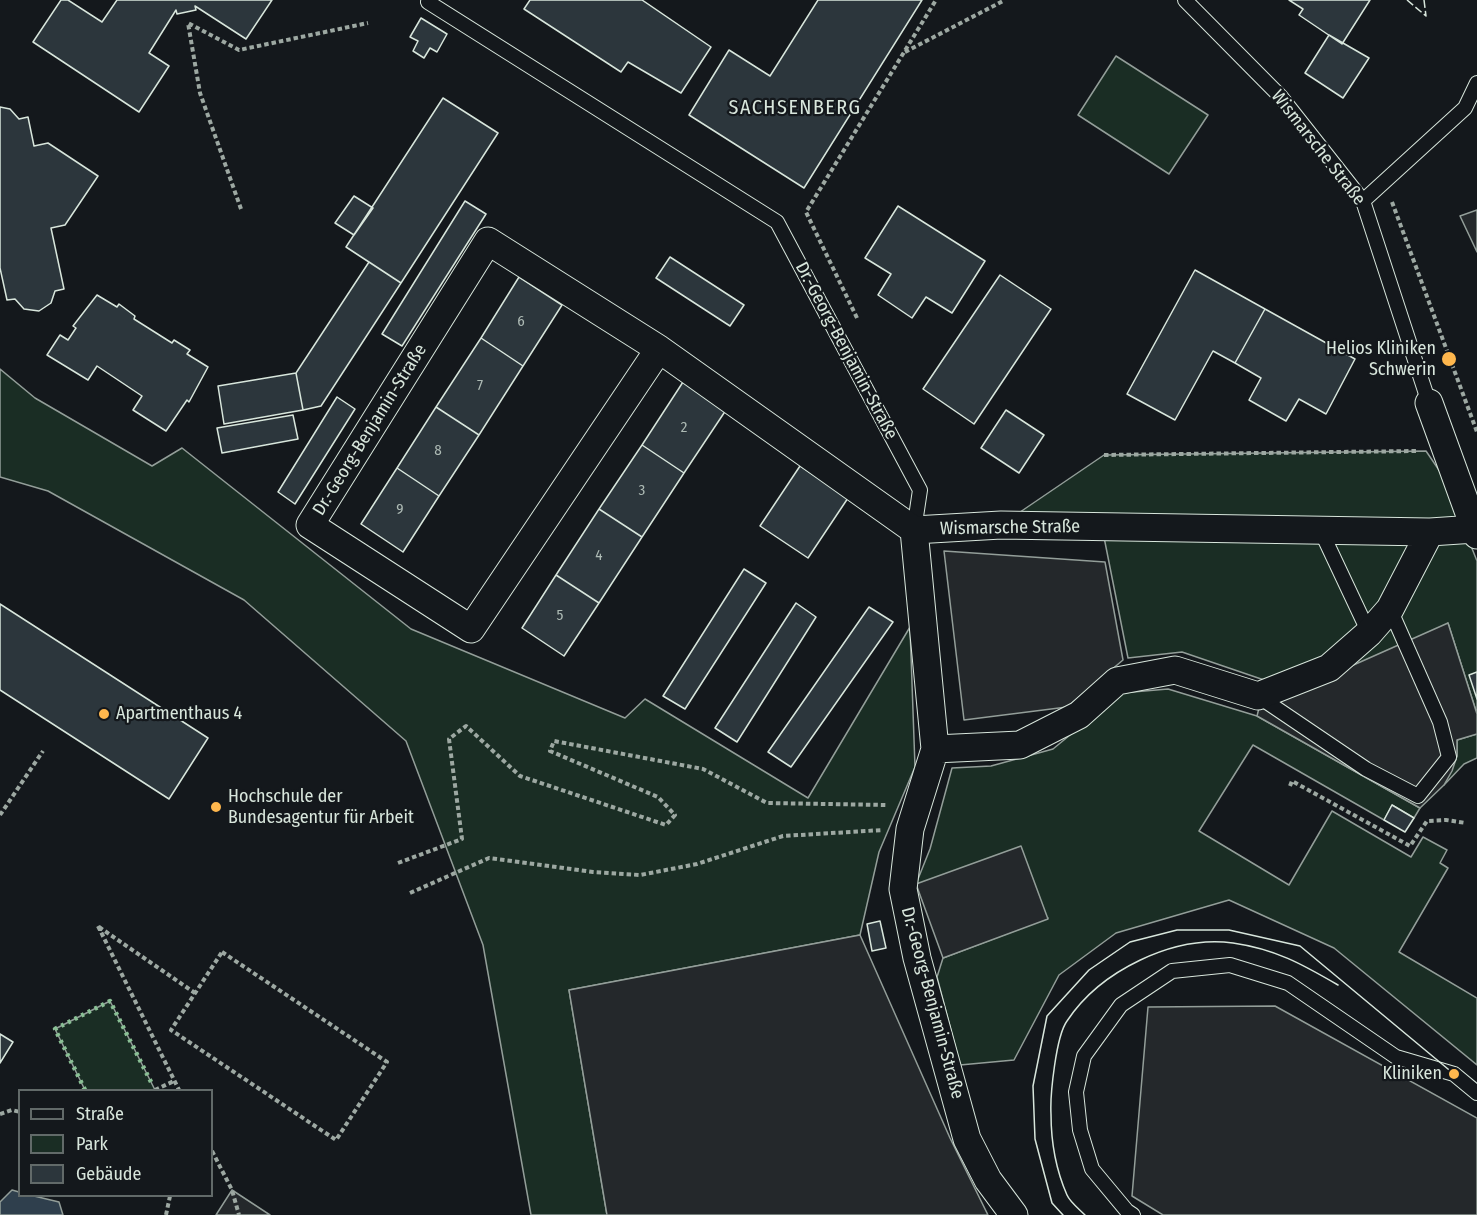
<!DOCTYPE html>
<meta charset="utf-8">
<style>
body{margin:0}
#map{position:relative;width:1477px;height:1215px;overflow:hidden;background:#14181c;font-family:"Fira Sans Condensed",sans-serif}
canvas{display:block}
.legend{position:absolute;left:18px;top:1089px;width:195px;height:108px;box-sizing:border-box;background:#14181c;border:2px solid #626a69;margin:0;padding:8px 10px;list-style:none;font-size:18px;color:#d8e6dc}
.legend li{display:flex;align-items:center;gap:12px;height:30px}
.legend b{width:30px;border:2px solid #626a69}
</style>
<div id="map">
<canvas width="1477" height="1215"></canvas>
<ul class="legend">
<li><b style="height:8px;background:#14181c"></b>Straße</li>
<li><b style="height:16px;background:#1a2d24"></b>Park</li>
<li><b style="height:16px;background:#2c363c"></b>Gebäude</li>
</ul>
</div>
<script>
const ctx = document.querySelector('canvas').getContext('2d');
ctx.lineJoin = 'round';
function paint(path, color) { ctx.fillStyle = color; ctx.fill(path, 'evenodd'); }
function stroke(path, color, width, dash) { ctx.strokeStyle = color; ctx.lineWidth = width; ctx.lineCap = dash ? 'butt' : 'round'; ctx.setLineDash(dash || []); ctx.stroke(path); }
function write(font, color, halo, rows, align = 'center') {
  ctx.font = font + ' "Fira Sans Condensed",sans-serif'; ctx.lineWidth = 4.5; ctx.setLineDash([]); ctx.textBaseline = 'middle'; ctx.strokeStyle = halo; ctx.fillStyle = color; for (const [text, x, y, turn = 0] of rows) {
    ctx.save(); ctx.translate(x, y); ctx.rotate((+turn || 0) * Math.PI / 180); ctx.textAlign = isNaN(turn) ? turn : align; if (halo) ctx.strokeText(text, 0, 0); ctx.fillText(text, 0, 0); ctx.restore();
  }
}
const green = new Path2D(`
 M 1116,56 L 1208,115 L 1169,174 L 1078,115 Z
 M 0,369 L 35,398 L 152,466 L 182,448 L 411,629 L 625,718 L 645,699 L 808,798 L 910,627 L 915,767 L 879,852 L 860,935 L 569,990 L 607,1215 L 531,1215 L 483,945 L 406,741 L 244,600 L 48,491 L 0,477 Z
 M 1426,451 L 1443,476 L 1477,561 L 1477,714 L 1448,623 L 1396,725 L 1182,652 L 1128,658 L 1101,522 L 1001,525 L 1104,455 Z
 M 1168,689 L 1257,716 L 1420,808 L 1414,818 L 1392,805 L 1384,820 L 1253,745 L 1199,831 L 1289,885 L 1332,811 L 1411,857 L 1423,837 L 1447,850 L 1440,863 L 1448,868 L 1399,952 L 1477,998 L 1477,1065 L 1334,948 L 1229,900 L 1116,933 L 1059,975 L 1014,1060 L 960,1065 L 937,977 L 943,958 L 1048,918 L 916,884 L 930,849 L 952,768 L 991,766 L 1053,749 L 1121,693 Z
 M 1477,734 L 1477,758 L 1464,764 L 1444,785 L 1457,756 L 1457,740 Z
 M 110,1001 L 151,1082 L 155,1090 L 85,1090 L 55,1029 Z`);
const parking = new Path2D(`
 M 1477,210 L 1477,252 L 1460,216 Z
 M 944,551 L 1105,562 L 1123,660 L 1067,707 L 964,720 Z
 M 1448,623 L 1477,714 L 1477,734 L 1457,740 L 1457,756 L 1452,771 L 1444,785 L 1420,808 L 1257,716 L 1262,696 L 1331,675 Z
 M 1021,846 L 1048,919 L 943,958 L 916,884 Z
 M 860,935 L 950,1138 L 988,1215 L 607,1215 L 569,990 Z
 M 1275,1006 L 1477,1118 L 1477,1215 L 1163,1215 L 1132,1196 L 1148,1007 Z
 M 232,1190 L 270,1215 L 216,1215 Z`);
const water = new Path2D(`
 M 12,1190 L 19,1192 L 20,1196 L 34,1196 L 59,1202 L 63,1215 L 0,1215 L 0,1202 Z`);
const building = new Path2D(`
 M 61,0 L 68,0 L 102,22 L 117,0 L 272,0 L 246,39 L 195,6 L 196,10 L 177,14 L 176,10 L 149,53 L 169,66 L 139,112 L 33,42 Z
 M 530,0 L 642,0 L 711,47 L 681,93 L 628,62 L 621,72 L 524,9 Z
 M 818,0 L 922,0 L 804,188 L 689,115 L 729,50 L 770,76 Z
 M 1289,0 L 1370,0 L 1342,44 L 1299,15 L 1303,9 Z
 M 421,18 L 447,34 L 437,52 L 430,48 L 424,58 L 413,51 L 418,41 L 410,37 Z
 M 1329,35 L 1369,58 L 1343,98 L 1305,73 Z
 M 443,98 L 498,133 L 401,283 L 346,247 Z
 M 0,107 L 10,109 L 19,119 L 28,117 L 34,146 L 48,143 L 98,176 L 65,225 L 51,228 L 64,289 L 55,291 L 51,303 L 39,311 L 24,309 L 15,299 L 7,300 L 0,268 Z
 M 354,196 L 373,208 L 354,235 L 335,223 Z
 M 465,201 L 486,214 L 402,346 L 382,334 Z
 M 898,206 L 985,261 L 952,313 L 926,297 L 912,318 L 878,295 L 891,274 L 865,258 Z
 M 670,257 L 744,305 L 730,326 L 656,278 Z
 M 369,262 L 401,283 L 321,406 L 303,410 L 296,373 Z
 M 1195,270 L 1265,309 L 1235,363 L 1213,351 L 1175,420 L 1127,394 Z
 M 1000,275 L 1051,309 L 974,424 L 923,389 Z
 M 519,277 L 562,305 L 523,366 L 481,338 Z
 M 97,295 L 117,307 L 119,304 L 135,316 L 134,319 L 172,343 L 174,340 L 190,350 L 187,354 L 208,367 L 189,402 L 187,400 L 166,431 L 133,410 L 142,396 L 97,366 L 88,380 L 47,355 L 60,335 L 68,340 L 76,328 L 73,326 Z
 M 1265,309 L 1355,359 L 1326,414 L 1299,399 L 1286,421 L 1249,400 L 1261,378 L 1235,363 Z
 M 481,338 L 523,366 L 479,435 L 436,407 Z
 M 296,373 L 303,410 L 224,424 L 218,386 Z
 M 683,382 L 726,410 L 684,473 L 642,445 Z
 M 337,397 L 355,409 L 295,504 L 278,492 Z
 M 436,407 L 479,435 L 439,496 L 397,468 Z
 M 1006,410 L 1044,435 L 1019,473 L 981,448 Z
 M 293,415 L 298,439 L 222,453 L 217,428 Z
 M 642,445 L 684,473 L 642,537 L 599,509 Z
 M 800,466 L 848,498 L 808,558 L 760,526 Z
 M 397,468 L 439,496 L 403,552 L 361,524 Z
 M 599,509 L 642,537 L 599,603 L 556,575 Z
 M 744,569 L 766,583 L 685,709 L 663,696 Z
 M 556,575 L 599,603 L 564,656 L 522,628 Z
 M 796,603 L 816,617 L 737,742 L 715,728 Z
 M 0,604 L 208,738 L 169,799 L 0,690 Z
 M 869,607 L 893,622 L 791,767 L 768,752 Z
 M 1477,672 L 1477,699 L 1469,675 Z
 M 1392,805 L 1414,818 L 1405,832 L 1384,820 Z
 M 880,921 L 886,948 L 872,951 L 867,924 Z
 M 0,1034 L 13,1042 L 0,1063 Z`);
const path = new Path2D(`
 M 905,52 L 1003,1
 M 1392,202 L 1477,432
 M 241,209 L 200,93 L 188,23 L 239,50 L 368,23
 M 857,318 L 806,212 L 936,0
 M 1104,455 L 1416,451
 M 1290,786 L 1292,781 L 1410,846 L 1427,821 L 1446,820 L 1466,823
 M 0,815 L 43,751
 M 398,863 L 462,839 L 449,739 L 466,726 L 520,776 L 666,825 L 675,815 L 658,797 L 550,751 L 554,741 L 703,769 L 767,803 L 887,805
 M 410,893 L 489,858 L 593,872 L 640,875 L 697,864 L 783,836 L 883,830
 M 98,926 L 179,1090
 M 99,927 L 195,993
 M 222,952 L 387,1062 L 336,1140 L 171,1030 Z
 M 155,1090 L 174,1081
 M 0,1114 L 12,1110 L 20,1112
 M 212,1151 L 232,1190 L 239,1215
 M 166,1215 L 170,1196`);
const service = new Path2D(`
 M 1185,0 L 1281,97 L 1363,201 L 1429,403
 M 428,2 L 777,222 L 920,490 L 914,530
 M 1363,201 L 1465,108 L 1477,83
 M 1321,531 L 1369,633
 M 1258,696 L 1366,769 L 1418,796 L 1449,757 L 1440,722 L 1390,609
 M 1133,1215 L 1127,1211 L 1092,1169 L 1080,1130 L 1076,1092 L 1084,1056 L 1121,1005 L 1172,971 L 1230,965 L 1288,983 L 1396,1057 L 1454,1074 L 1477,1093`);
const minor = new Path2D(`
 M 659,349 L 488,241 L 310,525 L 471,629 L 659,349 L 914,530 L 935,749 L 910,829 L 903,889 L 917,958 L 967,1139 L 988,1180 L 1014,1215
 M 1429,403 L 1477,535
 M 914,530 L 1001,525 L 1430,532 L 1475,529
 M 935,749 L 1020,745 L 1079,715 L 1117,681 L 1175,670 L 1258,696 L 1329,668 L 1369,633 L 1390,609 L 1430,532`);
const tram = new Path2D(`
 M 1063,1215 L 1052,1203 L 1035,1139 L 1033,1086 L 1047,1016 L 1089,970 L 1130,942 L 1177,930 L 1229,930 L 1300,946 L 1454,1074
 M 1085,1215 C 1079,1209 1070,1202 1067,1195 C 1056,1170 1051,1140 1051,1114 C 1050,1095 1056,1036 1067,1021 C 1100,971 1173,935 1233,943 C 1275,949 1302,964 1338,985`);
const hedge = new Path2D(`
 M 85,1090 L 55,1029 L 110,1001 L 151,1082`);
const fence = new Path2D(`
 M 1407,0 L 1426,16 L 1424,0`);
const markers = [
 [1449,359,8,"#ffb74d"],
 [104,714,6,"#ffb74d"],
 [216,807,6,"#ffb74d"],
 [1454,1074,6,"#ffb74d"]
];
const numberNames = [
 ["6",521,322],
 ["7",480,386],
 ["2",684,428],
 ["8",438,451],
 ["3",642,491],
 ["9",400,510],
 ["4",599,556],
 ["5",560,616]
];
const streetNames = [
 ["Wismarsche Straße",1318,148,52],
 ["Dr.-Georg-Benjamin-Straße",846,351,62],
 ["Dr.-Georg-Benjamin-Straße",370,430,-58],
 ["Wismarsche Straße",1010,528,-1],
 ["Dr.-Georg-Benjamin-Straße",932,1003,75]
];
const poiNames = [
 ["Helios Kliniken",1436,349],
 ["Schwerin",1436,370],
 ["Apartmenthaus 4",116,714,"left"],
 ["Hochschule der",228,797,"left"],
 ["Bundesagentur für Arbeit",228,818,"left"],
 ["Kliniken",1442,1074]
];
const neighbourhoodNames = [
 ["SACHSENBERG",795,108]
];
paint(green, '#1a2d24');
stroke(green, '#939e99', 1.5);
paint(parking, '#24282b');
stroke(parking, '#939e99', 1.5);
paint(water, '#2f3f4d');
stroke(water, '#939e99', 1.5);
paint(building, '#2c363c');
stroke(building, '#d8e6dc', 1.5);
stroke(service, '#d8e6dc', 16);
stroke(minor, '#d8e6dc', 29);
stroke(path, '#9da8a2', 4, [4.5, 3]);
stroke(service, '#14181c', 14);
stroke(minor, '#14181c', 27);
stroke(tram, '#d8e6dc', 1.5);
stroke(hedge, '#8ac095', 4.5, [3, 4.5]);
stroke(fence, '#d8e6dc', 1.5, [8, 3]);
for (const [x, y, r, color] of markers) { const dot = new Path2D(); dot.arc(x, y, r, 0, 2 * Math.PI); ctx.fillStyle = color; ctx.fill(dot); stroke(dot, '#14181c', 2); }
write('15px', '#adbab4', null, numberNames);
write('18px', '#d8e6dc', '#14181c', streetNames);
write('18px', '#d8e6dc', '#14181c', poiNames, 'right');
ctx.letterSpacing = '1.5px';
write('20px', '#d8e6dc', '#14181c', neighbourhoodNames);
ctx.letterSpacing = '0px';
</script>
